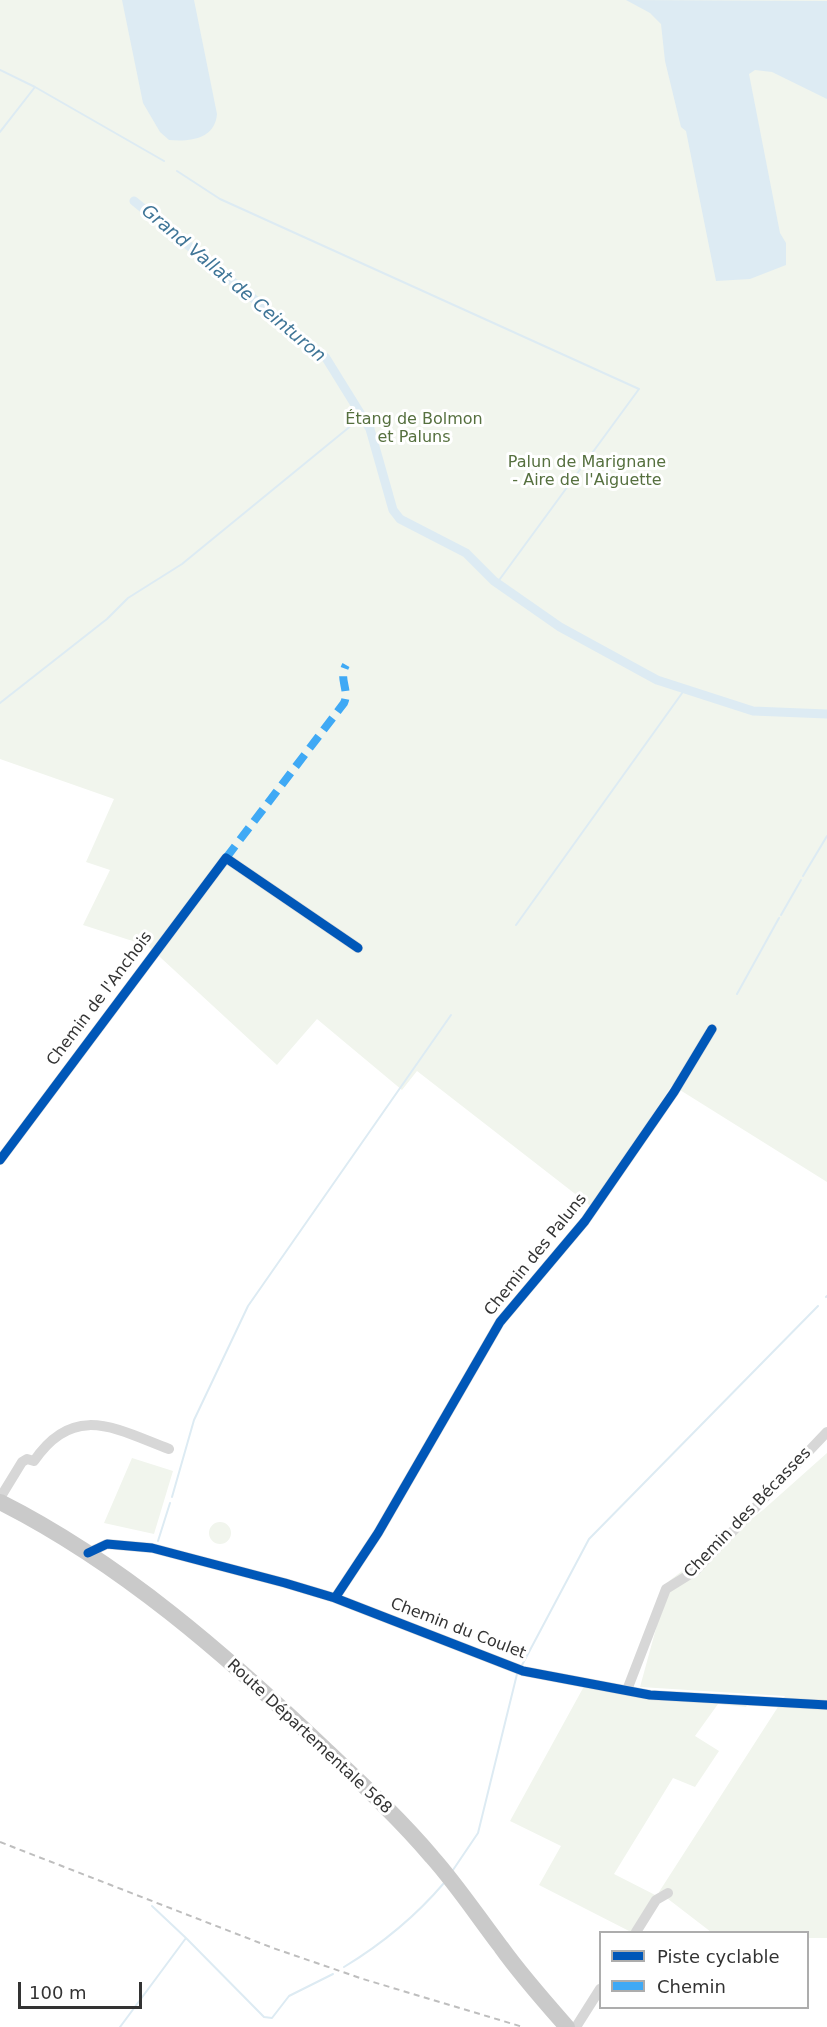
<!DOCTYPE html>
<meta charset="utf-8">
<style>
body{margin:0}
#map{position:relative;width:827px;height:2027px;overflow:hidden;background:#fff;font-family:"DejaVu Sans",sans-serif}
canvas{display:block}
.legend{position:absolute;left:599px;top:1931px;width:210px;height:78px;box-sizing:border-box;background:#fff;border:2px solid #adadad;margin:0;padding:8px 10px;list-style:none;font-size:18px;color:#333}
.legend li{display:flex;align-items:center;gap:12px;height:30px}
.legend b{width:30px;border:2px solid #adadad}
.scale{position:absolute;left:18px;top:1982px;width:124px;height:27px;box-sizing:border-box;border:3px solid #333;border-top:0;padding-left:8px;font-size:18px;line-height:21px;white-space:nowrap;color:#333;-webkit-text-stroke:4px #fff;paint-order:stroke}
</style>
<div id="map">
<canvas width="827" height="2027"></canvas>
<ul class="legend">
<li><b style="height:8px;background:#0057b8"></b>Piste cyclable</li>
<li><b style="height:8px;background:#3fa9f5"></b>Chemin</li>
</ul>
<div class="scale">100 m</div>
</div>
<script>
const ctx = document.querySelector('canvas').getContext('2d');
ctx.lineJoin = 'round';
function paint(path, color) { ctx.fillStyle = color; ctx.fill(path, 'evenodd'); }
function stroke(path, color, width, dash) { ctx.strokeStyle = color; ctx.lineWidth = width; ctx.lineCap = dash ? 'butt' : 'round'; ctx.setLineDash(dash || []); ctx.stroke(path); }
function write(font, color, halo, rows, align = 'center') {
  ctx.font = font + ' "DejaVu Sans",sans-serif'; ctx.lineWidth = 6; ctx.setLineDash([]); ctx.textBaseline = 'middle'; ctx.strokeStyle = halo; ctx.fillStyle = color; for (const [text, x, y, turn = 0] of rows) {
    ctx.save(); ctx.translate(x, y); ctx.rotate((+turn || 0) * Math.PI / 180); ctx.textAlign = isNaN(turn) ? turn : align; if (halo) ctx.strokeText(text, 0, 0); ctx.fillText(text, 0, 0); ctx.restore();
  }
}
const green = new Path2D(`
 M 0,0 L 827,0 L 827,1182 L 672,1085 L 592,1207 L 417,1071 L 402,1090 L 317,1019 L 277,1065 L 148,946 L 83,925 L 110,870 L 86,862 L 114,799 L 0,759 Z
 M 827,1453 L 827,1938 L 808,1938 L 808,1932 L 711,1932 L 659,1892 L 785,1696 L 640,1687 L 669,1581 L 763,1510 Z
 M 132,1458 L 173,1471 L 154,1534 L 104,1523 Z
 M209 1533a11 11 0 1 1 22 0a11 11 0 1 1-22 0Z
 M 588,1679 L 649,1692 L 752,1696 L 746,1707 L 718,1704 L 695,1736 L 719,1751 L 695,1787 L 673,1778 L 614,1874 L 663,1899 L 631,1932 L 539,1885 L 561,1846 L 510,1821 Z`);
const water = new Path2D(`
 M 122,0 L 194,0 L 217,114 C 215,139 190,142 169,140 L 160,132 L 143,103 Z
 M 626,0 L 827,1 L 827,99 L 772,72 L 755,70 L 749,74 L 780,233 L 786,243 L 786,265 L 750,279 L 716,281 L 686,131 L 681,127 L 665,61 L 661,24 L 650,13 Z`);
const stream = new Path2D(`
 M 0,70 L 35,87 L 164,161
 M 0,132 L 35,87
 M 177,171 L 220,199 L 639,389 L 497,583
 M 0,703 L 107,619 L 128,598 L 182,564 L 358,420 L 364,420
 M 803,876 L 827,836
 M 781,915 L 801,880
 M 516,925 L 685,689
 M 737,994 L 779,918
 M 826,1297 L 827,1296
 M 172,1497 L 194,1420 L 248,1306 L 451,1015
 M 158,1541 L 170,1503
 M 521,1667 L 589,1539 L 818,1306
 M 453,1870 L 478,1833 L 517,1674
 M 152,1906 L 186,1938
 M 344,1967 C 382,1944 415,1917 444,1883
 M 120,2027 L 186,1938 L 264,2017 L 272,2018 L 289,1996 L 333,1974`);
const canal = new Path2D(`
 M 134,201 L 326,358 L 370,429 L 393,510 L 400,519 L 466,553 L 494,581 L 560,627 L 657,680 L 753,711 L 827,714`);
const minor = new Path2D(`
 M 0,1160 L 226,858 L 358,948
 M 0,1498 L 22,1462 L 27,1459 L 34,1461 C 74,1402 116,1429 169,1449
 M 88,1553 L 107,1544 L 152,1548 L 285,1583 L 335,1598 L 523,1671 L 650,1695 L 827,1705
 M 335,1598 L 378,1533 L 500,1322 L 585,1221 L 674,1092 L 712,1029
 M 627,1690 L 666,1589 L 695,1571 L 827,1432
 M 636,1932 L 656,1900 L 668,1893
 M 576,2027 L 600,1989`);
const primary = new Path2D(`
 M 0,1502 C 121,1563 226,1655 324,1748 C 361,1783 399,1818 432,1857 C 457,1885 478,1917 501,1947 C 521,1975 544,2001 567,2027`);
const rail = new Path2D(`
 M 0,1842 L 273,1948 L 363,1979 L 523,2027`);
const quiet = new Path2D(`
 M 226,858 L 344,703 C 350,690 338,679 346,665`);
const cycleway = new Path2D(`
 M 0,1160 L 226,858 L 358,948
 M 88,1553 L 107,1544 L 152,1548 L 285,1583 L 335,1598 L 523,1671 L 650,1695 L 827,1705
 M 335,1598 L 378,1533 L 500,1322 L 585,1221 L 674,1092 L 712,1029`);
const parkNames = [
 ["Étang de Bolmon",414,420],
 ["et Paluns",414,438],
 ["Palun de Marignane",587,463],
 ["- Aire de l'Aiguette",587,481]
];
const streetNames = [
 ["Chemin de l'Anchois",100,999,-53],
 ["Chemin des Paluns",536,1255,-51],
 ["Chemin des Bécasses",748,1513,-46],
 ["Chemin du Coulet",458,1629,21],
 ["Route Départementale 568",309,1737,43]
];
const waterNames = [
 ["Grand Vallat de Ceinturon",233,284,40]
];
paint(green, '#f1f5ed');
paint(water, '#ddebf3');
stroke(stream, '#ddebf3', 2);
stroke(canal, '#ddebf3', 9);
stroke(minor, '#d7d7d7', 10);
stroke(primary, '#cacaca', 16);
stroke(rail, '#bebebe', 2, [6, 4.5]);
stroke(quiet, '#3fa9f5', 8, [15, 8]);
stroke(cycleway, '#0057b8', 9);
write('16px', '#56703f', '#fff', parkNames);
write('16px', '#333', '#fff', streetNames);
write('italic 18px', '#3f7597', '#fff', waterNames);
</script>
